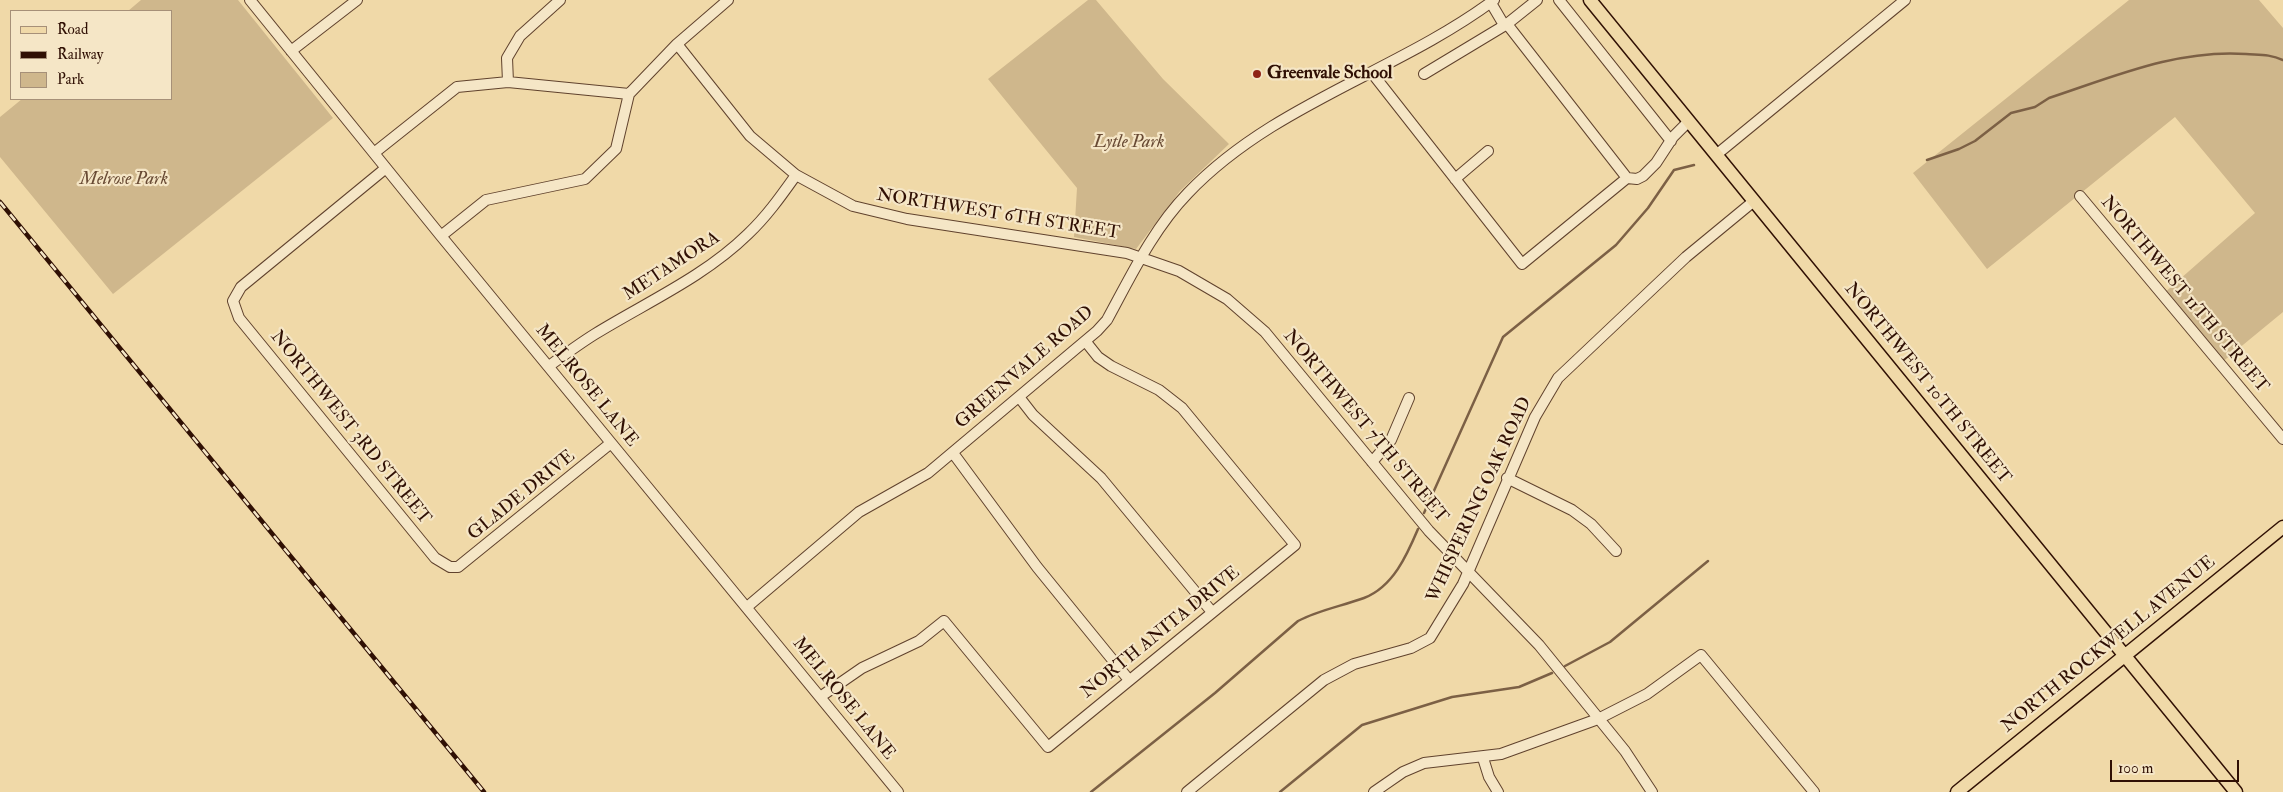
<!DOCTYPE html>
<style>
body{margin:0}
#map{position:relative;width:2283px;height:792px;overflow:hidden;background:#f0d9a8;font-family:"IM FELL Double Pica",serif}
canvas{display:block}
.legend{position:absolute;left:10px;top:10px;width:162px;height:90px;box-sizing:border-box;background:#f5e6c6;border:1px solid #a69078;margin:0;padding:6px 9px;list-style:none;font-size:15px;color:#301004}
.legend li{display:flex;align-items:center;gap:10px;height:25px}
.legend b{width:25px;border:1px solid #a69078}
.scale{position:absolute;left:2110px;top:760px;width:129px;height:22px;box-sizing:border-box;border:2px solid #301004;border-top:0;padding-left:6px;font-size:15px;line-height:18px;white-space:nowrap;color:#301004;-webkit-text-stroke:4px #f5e6c6;paint-order:stroke}
</style>
<div id="map">
<canvas width="2283" height="792"></canvas>
<ul class="legend">
<li><b style="height:6px;background:#f0d9a8"></b>Road</li>
<li><b style="height:6px;background:#301004"></b>Railway</li>
<li><b style="height:14px;background:#cfb78c"></b>Park</li>
</ul>
<div class="scale">100 m</div>
</div>
<script>
const ctx = document.querySelector('canvas').getContext('2d');
ctx.lineJoin = 'round';
function paint(path, color) { ctx.fillStyle = color; ctx.fill(path, 'evenodd'); }
function stroke(path, color, width, dash) { ctx.strokeStyle = color; ctx.lineWidth = width; ctx.lineCap = dash ? 'butt' : 'round'; ctx.setLineDash(dash || []); ctx.stroke(path); }
function write(font, color, halo, rows, align = 'center') {
  ctx.font = font + ' "IM FELL Double Pica",serif'; ctx.lineWidth = 4.5; ctx.setLineDash([]); ctx.textBaseline = 'middle'; ctx.strokeStyle = halo; ctx.fillStyle = color; for (const [text, x, y, turn = 0] of rows) {
    ctx.save(); ctx.translate(x, y); ctx.rotate((+turn || 0) * Math.PI / 180); ctx.textAlign = isNaN(turn) ? turn : align; if (halo) ctx.strokeText(text, 0, 0); ctx.fillText(text, 0, 0); ctx.restore();
  }
}
const green = new Path2D(`
 M 141,0 L 238,0 L 333,118 L 113,294 L 0,157 L 0,117 L 22,99 L 171,99 L 171,11 L 128,11 Z
 M 1088,0 L 1096,0 L 1163,79 L 1229,144 L 1180,191 L 1136,249 L 1074,237 L 1077,188 L 988,79 Z
 M 2129,0 L 2259,0 L 2283,28 L 2283,312 L 2221,363 L 2163,294 L 2255,213 L 2175,117 L 1987,269 L 1913,173 Z`);
const stream = new Path2D(`
 M 1927,160 L 1959,149 L 1975,141 L 2011,113 L 2035,107 L 2049,98 C 2113,77 2177,49 2246,54 C 2259,55 2270,54 2283,60
 M 1424,513 L 1503,337 L 1616,245 L 1648,208 L 1674,170 L 1694,165
 M 1565,666 L 1610,642 L 1708,561
 M 1091,792 L 1215,693 L 1298,621 C 1319,610 1342,606 1364,598 C 1393,587 1407,555 1418,529
 M 1280,792 L 1362,725 L 1452,697 L 1519,687 L 1552,673`);
const minor = new Path2D(`
 M 250,0 L 441,236 L 898,792
 M 1537,0 L 1507,24 L 1627,178 L 1637,179 L 1643,176 L 1656,163 L 1673,137 L 1689,121
 M 1559,0 L 1671,141
 M 1491,3 L 1504,25
 M 677,44 L 750,136 L 796,175 L 853,206 L 907,219 L 1127,253 L 1179,271 L 1227,299 L 1265,332 L 1429,531 L 1539,645 L 1625,751 L 1652,792
 M 291,51 L 357,0
 M 1372,73 L 1522,264 L 1627,178
 M 1424,74 L 1507,24
 M 508,82 L 507,58 L 520,36 L 560,0
 M 374,153 L 457,87 L 508,82 L 629,94
 M 1716,155 L 1905,0
 M 386,168 L 241,287 L 233,301 L 239,318 L 435,558 L 450,567 L 458,567 L 611,443
 M 1455,179 L 1488,151
 M 2080,196 L 2283,439
 M 441,236 L 486,200 L 585,179 L 616,149 L 629,94 L 677,44 L 728,0
 M 549,366 C 564,355 579,344 595,334 C 647,302 704,277 748,234 C 767,216 781,196 796,175
 M 1019,397 L 1033,415 L 1101,478 L 1212,612
 M 953,453 L 1037,567 L 1129,680
 M 1372,462 L 1391,440 L 1409,398
 M 1507,478 L 1572,510 L 1591,524 L 1616,551
 M 747,607 L 859,512 L 928,473 L 1097,331 L 1107,320 C 1131,276 1153,229 1188,193 C 1273,104 1397,72 1494,0
 M 820,697 L 862,668 L 919,641 L 944,621 L 1048,747 L 1295,545 L 1182,408 L 1159,390 L 1111,366 L 1098,357 L 1086,342
 M 1483,758 L 1489,777 L 1498,792
 M 1187,792 L 1324,680 L 1354,664 L 1411,648 L 1430,638 L 1463,584 L 1535,417 L 1558,378 L 1686,257 L 1754,201
 M 1374,792 L 1403,772 L 1424,763 L 1501,754 L 1598,719 L 1647,694 L 1701,655 L 1814,792`);
const major = new Path2D(`
 M 1590,0 L 2236,792
 M 1957,792 L 2283,527`);
const rail = new Path2D(`
 M 0,202 L 484,792`);
const markers = [
 [1257,74,5,"#8f2418"]
];
const poiNames = [
 ["Greenvale School",1267,74]
];
const parkNames = [
 ["Lytle Park",1129,143],
 ["Melrose Park",124,180]
];
const streetNames = [
 ["NORTHWEST 6TH STREET",998,215,9],
 ["METAMORA",672,267,-33],
 ["NORTHWEST 11TH STREET",2184,295,50],
 ["GREENVALE ROAD",1025,368,-41],
 ["NORTHWEST 10TH STREET",1927,384,51],
 ["MELROSE LANE",586,386,51],
 ["NORTHWEST 7TH STREET",1365,427,50],
 ["NORTHWEST 3RD STREET",350,428,51],
 ["GLADE DRIVE",522,496,-39],
 ["WHISPERING OAK ROAD",1480,500,-65],
 ["NORTH ANITA DRIVE",1161,633,-39],
 ["NORTH ROCKWELL AVENUE",2109,645,-39],
 ["MELROSE LANE",843,699,51]
];
paint(green, '#cfb78c');
stroke(stream, '#7c6045', 2.5);
stroke(minor, '#60422d', 12);
stroke(major, '#301004', 15);
stroke(minor, '#f5e6c6', 10);
stroke(major, '#f0d9a8', 12);
stroke(rail, '#301004', 4.5);
stroke(rail, '#f5e6c6', 2.5, [8]);
for (const [x, y, r, color] of markers) { const dot = new Path2D(); dot.arc(x, y, r, 0, 2 * Math.PI); ctx.fillStyle = color; ctx.fill(dot); stroke(dot, '#f5e6c6', 2); }
write('bold 18px', '#301004', '#f5e6c6', poiNames, 'left');
write('italic 18px', '#684a34', '#f5e6c6', parkNames);
write('18px', '#301004', '#f5e6c6', streetNames);
</script>
